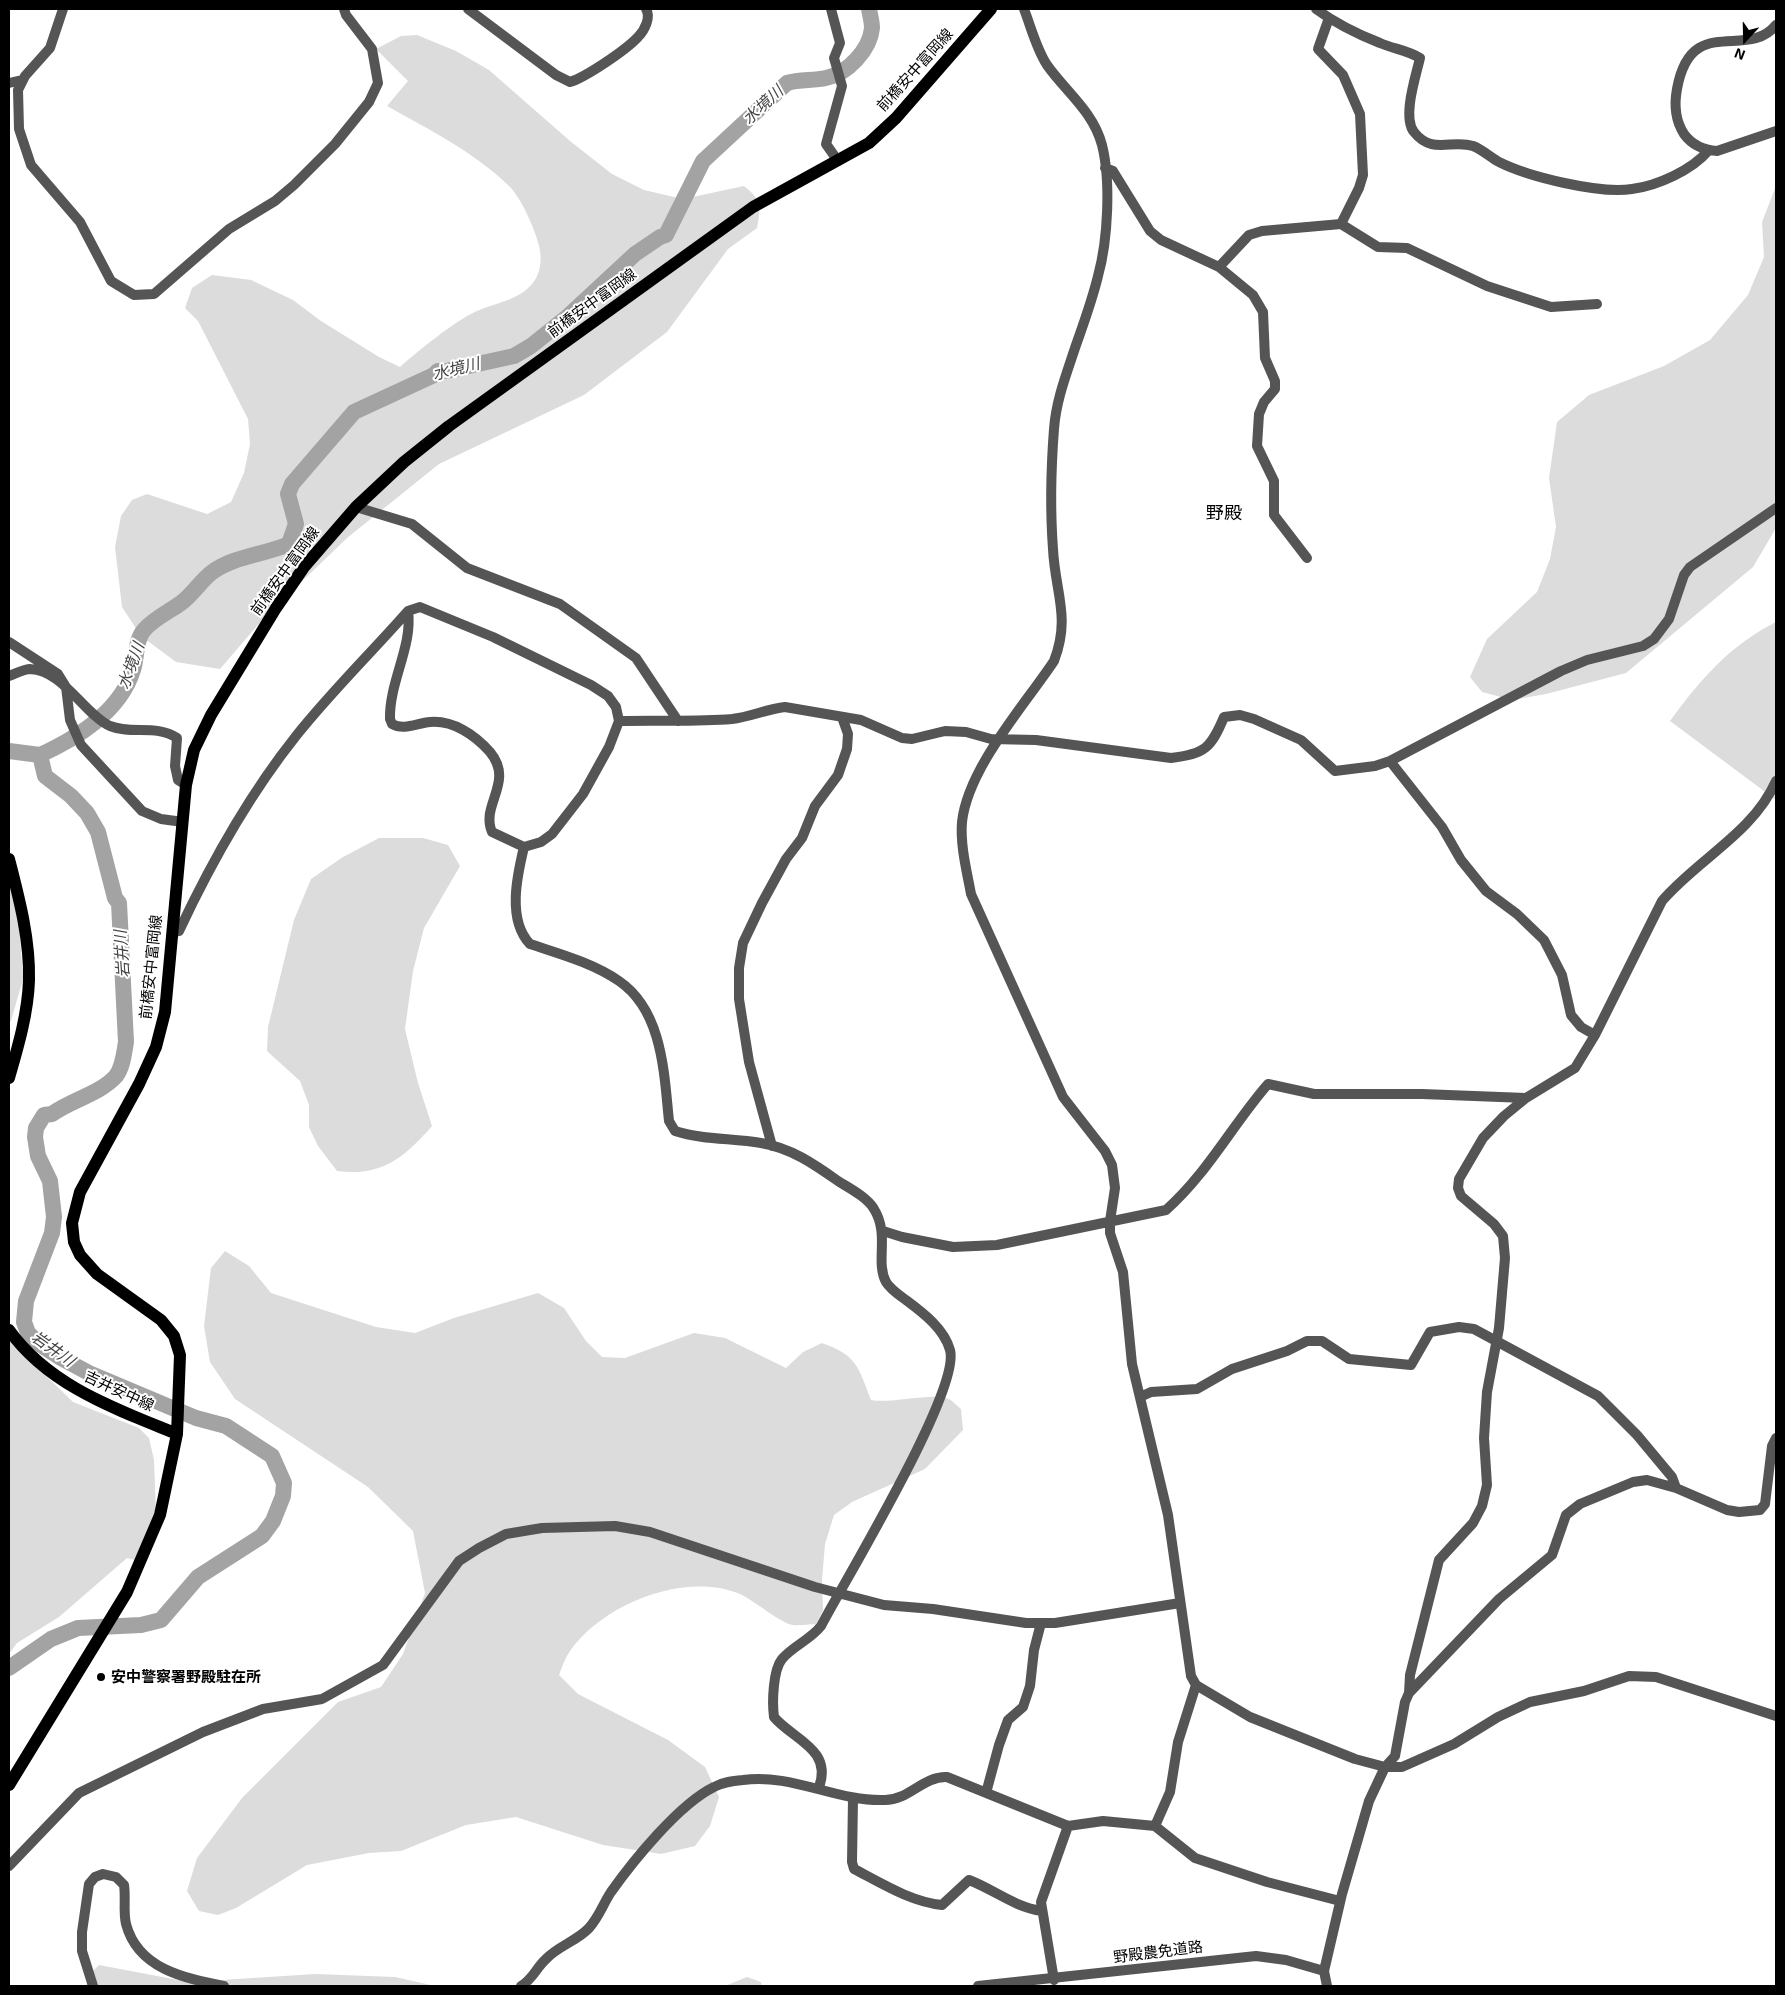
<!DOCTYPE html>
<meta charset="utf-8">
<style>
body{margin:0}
#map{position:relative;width:1785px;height:1995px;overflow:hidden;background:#fff;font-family:"Exo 2",sans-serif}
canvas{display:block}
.frame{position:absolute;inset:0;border:10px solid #000;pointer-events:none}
.north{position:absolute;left:1720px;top:15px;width:50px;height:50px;-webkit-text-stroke:4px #fff;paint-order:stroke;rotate:201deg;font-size:14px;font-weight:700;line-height:20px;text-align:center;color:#000}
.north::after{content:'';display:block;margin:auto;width:18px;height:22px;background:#000;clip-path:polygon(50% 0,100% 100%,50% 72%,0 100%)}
</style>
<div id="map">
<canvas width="1785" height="1995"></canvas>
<div class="frame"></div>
<div class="north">N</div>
</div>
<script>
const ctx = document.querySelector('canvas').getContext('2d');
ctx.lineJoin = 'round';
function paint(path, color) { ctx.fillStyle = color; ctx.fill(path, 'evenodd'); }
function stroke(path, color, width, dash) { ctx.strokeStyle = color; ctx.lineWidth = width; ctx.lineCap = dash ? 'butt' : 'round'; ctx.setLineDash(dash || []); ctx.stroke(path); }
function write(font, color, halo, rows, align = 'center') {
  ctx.font = font + ' "Exo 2","Noto Sans JP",sans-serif'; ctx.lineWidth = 4; ctx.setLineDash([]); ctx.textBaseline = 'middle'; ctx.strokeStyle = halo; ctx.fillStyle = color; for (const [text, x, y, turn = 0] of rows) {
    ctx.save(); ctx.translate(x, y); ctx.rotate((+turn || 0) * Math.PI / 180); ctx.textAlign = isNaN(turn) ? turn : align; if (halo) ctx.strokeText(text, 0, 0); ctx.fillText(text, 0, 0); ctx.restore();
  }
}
const green = new Path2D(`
 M 417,35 L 456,51 L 489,70 L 570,141 L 612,174 L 644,190 L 683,199 L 744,186 C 762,200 761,207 757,228 L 728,249 L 667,332 L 584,395 L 439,464 L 347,538 L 263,619 L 220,669 L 176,662 L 141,636 L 122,607 L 115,547 L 121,516 L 132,500 L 147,494 L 207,514 L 231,502 L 244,473 L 250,444 L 248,419 L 198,321 L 185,308 L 192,288 L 212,275 L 251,280 L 293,300 L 321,321 L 379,357 L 400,367 C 418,351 456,320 477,311 C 493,304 512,301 526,290 C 540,279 543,262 539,246 C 535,229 521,197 508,185 C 474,152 428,129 387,106 L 408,81 L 376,49 L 401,36 Z
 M 1776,186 L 1776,528 L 1753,567 L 1626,673 L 1546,694 L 1512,700 L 1482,692 L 1470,677 L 1487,639 L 1537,592 L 1550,559 L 1556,527 L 1549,478 L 1557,422 L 1589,395 L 1664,366 L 1710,340 L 1748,295 L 1764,257 L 1762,222 Z
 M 1776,622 L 1776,800 L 1670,721 C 1700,680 1730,645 1776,622 Z
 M 379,838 L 423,838 L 448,845 L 460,866 L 424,928 L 413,971 L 405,1029 L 418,1083 L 432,1126 C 404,1158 381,1177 337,1171 L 318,1146 L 309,1127 L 309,1105 L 300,1081 L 267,1051 L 268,1027 L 294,920 L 311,879 L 343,857 Z
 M 9,878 L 18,910 L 23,979 L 11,1021 L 9,1021 Z
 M 225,1251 L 249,1266 L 271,1293 L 376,1327 L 415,1333 L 454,1318 L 538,1293 L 564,1308 L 586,1341 L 602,1357 L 625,1358 L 694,1333 L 725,1338 L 786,1368 L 803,1352 L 822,1343 C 858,1356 858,1367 871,1400 C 893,1404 932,1392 949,1399 C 953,1401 957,1406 961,1409 L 963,1430 L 925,1469 L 852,1502 L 834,1515 L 825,1544 L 822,1580 L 823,1610 L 816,1624 C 809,1624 800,1626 793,1625 C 780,1623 755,1601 740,1594 C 685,1571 603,1604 570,1651 C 565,1658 562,1667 559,1675 L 578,1694 L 668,1740 L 705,1767 L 719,1797 L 710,1826 L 695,1846 L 661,1854 L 603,1845 L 516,1817 L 466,1825 L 401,1851 L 369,1853 L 307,1865 L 236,1908 L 218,1915 L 199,1911 L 187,1891 L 197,1858 L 242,1798 L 338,1702 L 381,1687 L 403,1654 L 425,1593 L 413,1531 L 368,1487 L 235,1399 L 210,1362 L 204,1326 L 211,1268 Z
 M 9,1334 L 40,1370 L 73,1402 L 139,1428 L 149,1438 L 154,1460 L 156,1514 L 135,1560 L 127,1558 L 59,1617 L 17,1643 L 9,1654 Z
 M 99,1965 L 178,1980 L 222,1980 L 315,1974 L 395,1977 L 435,1986 L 86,1986 L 90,1974 Z
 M 747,1977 L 761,1982 L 762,1986 L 725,1986 Z`);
const river = new Path2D(`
 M 9,751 L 40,755
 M 40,755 C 77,738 120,712 133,670 C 137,658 135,640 144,630 C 153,619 170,611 181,603 C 192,595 200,582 211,573 C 233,556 264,555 289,544 L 296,524 L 288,494 L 292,484 L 354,412 L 434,375 L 438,371 L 446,371 L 514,356 L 531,346 L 566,318 L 635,254 L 660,237 L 666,235 L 703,161 L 787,83 C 800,79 813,81 826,78 C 847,74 870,50 872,28 C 872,22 870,15 869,9
 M 9,1668 L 51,1639 L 78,1628 L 141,1625 L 161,1620 L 198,1577 L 262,1536 L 273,1521 L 283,1496 L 284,1483 L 272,1456 L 226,1426 L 196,1418 L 89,1373 L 61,1358 L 38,1343 L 28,1333 L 24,1322 L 26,1301 L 52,1233 L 54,1217 L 50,1181 L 38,1156 L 35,1137 L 36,1128 L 44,1115 L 52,1114 C 71,1100 100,1094 116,1076 C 123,1067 124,1053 126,1042 L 119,903 L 115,898 L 98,832 L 87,813 L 71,796 L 45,776 L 40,755`);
const minor = new Path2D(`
 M 63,9 L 50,48 L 25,76 L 18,90 L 19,129 L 31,165 L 80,222 L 111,281 L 134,295 L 154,294 L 229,229 L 275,201 L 294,185 L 335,144 L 369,102 L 378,83 L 372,49 L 346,15 L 344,9
 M 468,9 L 556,75 L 570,82 C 586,77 626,50 638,37 C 645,30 651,17 646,9
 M 831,9 L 840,43 L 834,58 L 842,86 L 826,144 L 838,161
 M 1024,9 C 1031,27 1036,48 1047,65 C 1066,92 1093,111 1102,145 C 1111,181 1108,240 1098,276 C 1092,301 1083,325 1075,348 C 1066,375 1056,401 1054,429 C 1051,468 1050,509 1053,549 C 1055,592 1071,617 1054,661 C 1024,706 968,768 962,822 C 960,845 967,872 971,894 L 1063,1097 L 1105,1151 L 1112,1165 L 1115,1188 L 1110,1221 L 1110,1233 L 1123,1272 L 1132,1364 L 1168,1515 L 1191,1676 L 1196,1685 L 1250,1717 L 1355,1759 L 1385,1767 L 1402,1767 L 1454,1744 L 1498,1717 L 1530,1702 L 1584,1691 L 1629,1676 L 1656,1677 L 1776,1716
 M 1316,9 C 1335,23 1357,34 1380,43 C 1394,49 1407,50 1420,58 C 1416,76 1402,117 1414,132 C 1432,155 1452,139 1473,146 C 1483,150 1490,157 1499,162 C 1529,177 1599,194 1632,189 C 1657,186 1692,170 1708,151
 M 1776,25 C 1747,61 1691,12 1677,89 C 1674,105 1675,120 1684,134 C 1692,145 1703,150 1717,151 L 1776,131
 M 9,83 L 22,80
 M 1105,168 L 1113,171 L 1150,231 L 1161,240 L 1219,267 L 1249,235 L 1262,231 L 1341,224 L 1359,188 L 1363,175 L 1360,114 L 1343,75 L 1318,49 L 1329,18
 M 1341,224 L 1378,247 L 1407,248 L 1487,286 L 1551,307 L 1597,304
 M 1219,267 L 1253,295 L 1263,312 L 1265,358 L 1275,381 L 1275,389 L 1264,402 L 1259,414 L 1257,446 L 1274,481 L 1274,515 L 1307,558
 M 356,507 L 412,524 L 467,568 L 560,604 L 636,658 L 678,721
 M 9,642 L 58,674 L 66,687 L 70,720 L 81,745 L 142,811 L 161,819 L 183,822
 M 9,676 C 15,674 24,669 30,669 C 63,670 84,714 110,726 C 132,735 156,724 177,738 L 175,766 L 178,780 L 186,785
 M 619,721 C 657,720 694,722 732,719 C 750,717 767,709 785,707 L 861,720 L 902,738 L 912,739 L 945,731 L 966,732 L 991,739 L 1036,740 L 1171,758 C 1205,754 1211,748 1224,717 L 1240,715 L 1254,719 L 1301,740 L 1335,771 L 1375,766 L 1390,761 L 1561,671 L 1587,660 L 1643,646 L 1654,639 L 1669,619 L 1684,575 L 1690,567 L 1776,508
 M 1390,761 L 1442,827 L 1461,860 L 1486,891 L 1517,914 L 1544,940 L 1562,975 L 1571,1015 L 1581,1027 L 1595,1035
 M 524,847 C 517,876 507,920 530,944 C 560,954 593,963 619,981 C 663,1011 664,1074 669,1121 L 675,1131 C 703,1140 732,1138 761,1143 C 791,1148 814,1164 838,1181 C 849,1188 867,1197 874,1209 C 890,1235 875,1261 886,1282 C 890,1289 899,1295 906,1300 C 922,1312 944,1328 950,1350 C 961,1390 845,1580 821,1626 C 810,1640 793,1646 782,1659 C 773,1670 772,1702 774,1717 C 792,1739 833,1749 819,1787
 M 172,932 L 179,931 C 211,863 249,795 296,736 C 331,692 371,653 408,611 L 420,607 L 493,637 L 591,685 L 608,696 L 616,707 L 619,721 L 609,747 L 583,794 L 552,834 L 541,842 L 524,847 L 492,832 C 480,805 515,782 490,752 C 475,735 453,720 430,722 C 417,723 404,731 392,724 L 390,719 C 389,682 413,646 408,611
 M 772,1146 L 749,1062 L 739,999 L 739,968 L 743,943 L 762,903 L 786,859 L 802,838 L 815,806 L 838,775 L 847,749 L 848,734 L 842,717
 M 883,1231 L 902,1237 L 953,1247 L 997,1245 L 1166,1210 C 1207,1174 1233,1124 1268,1084 L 1314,1094 L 1422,1094 L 1526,1098
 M 1140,1397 L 1151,1392 L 1197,1389 L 1232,1369 L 1287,1351 L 1307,1341 L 1322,1341 L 1349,1359 L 1411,1365 L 1430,1332 L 1459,1327 L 1474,1329 L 1598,1396 L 1637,1435 L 1672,1477 L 1676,1488
 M 1409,1693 L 1410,1675 L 1439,1560 L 1473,1523 L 1482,1506 L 1487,1485 L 1484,1438 L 1487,1392 L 1499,1328 L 1505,1258 L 1503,1236 L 1494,1224 L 1461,1196 L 1458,1188 L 1459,1179 L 1483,1138 L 1504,1116 L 1526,1098 L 1575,1068 L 1595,1035 L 1662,901 C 1698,859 1753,833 1776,781
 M 986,1793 L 999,1745 L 1008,1720 L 1023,1707 L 1030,1686 L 1034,1650 L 1041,1623
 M 853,1799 L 852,1862 L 854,1869 C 881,1883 911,1902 942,1905 L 969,1880 C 995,1890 1014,1907 1042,1911
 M 1155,1826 L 1170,1792 L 1178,1742 L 1196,1685
 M 9,1866 L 79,1793 L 203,1732 L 263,1709 L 322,1699 L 383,1665 L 459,1561 L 479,1548 L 506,1534 L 542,1528 L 615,1526 L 650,1532 L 815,1587 L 884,1605 L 933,1609 L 1026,1623 L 1055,1623 L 1180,1603
 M 1054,1980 L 1041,1902 L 1068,1826
 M 93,1986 L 82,1951 L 82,1932 L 89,1884 L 95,1877 L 103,1874 L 116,1877 L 124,1885 C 126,1898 123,1911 126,1924 C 138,1969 184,1978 224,1986
 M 521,1986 C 533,1979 536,1968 546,1959 C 558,1946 577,1941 589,1928 C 599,1917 603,1904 611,1892 C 633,1861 679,1804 714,1787 C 723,1782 733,1781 743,1780 C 792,1773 837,1802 885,1800 C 909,1800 923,1776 947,1777 L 1068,1826 L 1103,1821 L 1155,1826 L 1195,1858 L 1267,1882 L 1340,1901
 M 978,1986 L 1256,1956 L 1286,1960 L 1324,1971
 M 1327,1986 L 1324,1971 L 1342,1894 L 1369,1801 L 1385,1767 L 1395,1756 L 1405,1702 L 1409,1693 L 1499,1599 L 1552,1555 L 1566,1515 L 1580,1504 L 1633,1482 L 1647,1480 L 1676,1488 L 1727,1510 L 1739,1512 L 1760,1510 L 1765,1504 L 1772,1446 L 1776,1438`);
const major = new Path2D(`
 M 9,859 C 19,898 30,939 29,980 C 28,1013 18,1047 9,1078
 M 9,1330 C 49,1386 116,1409 177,1434
 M 9,1785 L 127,1592 L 160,1515 L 177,1434 L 180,1355 L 174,1336 L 161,1320 L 97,1274 L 80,1255 L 74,1242 L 72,1223 L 80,1192 L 139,1084 L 156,1047 L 165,1012 L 186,785 L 194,750 L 211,715 L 276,608 L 304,567 L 356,507 L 404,462 L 449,426 L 753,207 L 869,143 L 896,118 L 991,9`);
const markers = [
 [101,1677,5,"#000"]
];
const streetNames = [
 ["前橋安中富岡線",915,70,-48],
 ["前橋安中富岡線",592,303,-36],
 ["前橋安中富岡線",285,571,-54],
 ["前橋安中富岡線",151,967,-84],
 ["吉井安中線",119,1391,25],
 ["野殿農免道路",1158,1952,-7]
];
const poiNames = [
 ["安中警察署野殿駐在所",111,1677]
];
const waterNames = [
 ["水境川",763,105,-43],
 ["水境川",456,369,-14],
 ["水境川",131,666,-70],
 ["岩井川",122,954,-94],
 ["岩井川",53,1349,35]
];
const quarterNames = [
 ["野殿",1224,513]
];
paint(green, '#dcdcdc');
stroke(river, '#a3a3a3', 16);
stroke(minor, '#555', 10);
stroke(major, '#000', 12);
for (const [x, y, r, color] of markers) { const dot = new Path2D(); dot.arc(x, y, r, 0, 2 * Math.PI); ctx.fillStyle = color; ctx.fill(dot); stroke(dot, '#fff', 2); }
write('15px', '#000', '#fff', streetNames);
write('bold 15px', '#000', '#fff', poiNames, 'left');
write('italic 16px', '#444', '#fff', waterNames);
write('18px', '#000', '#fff', quarterNames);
</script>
